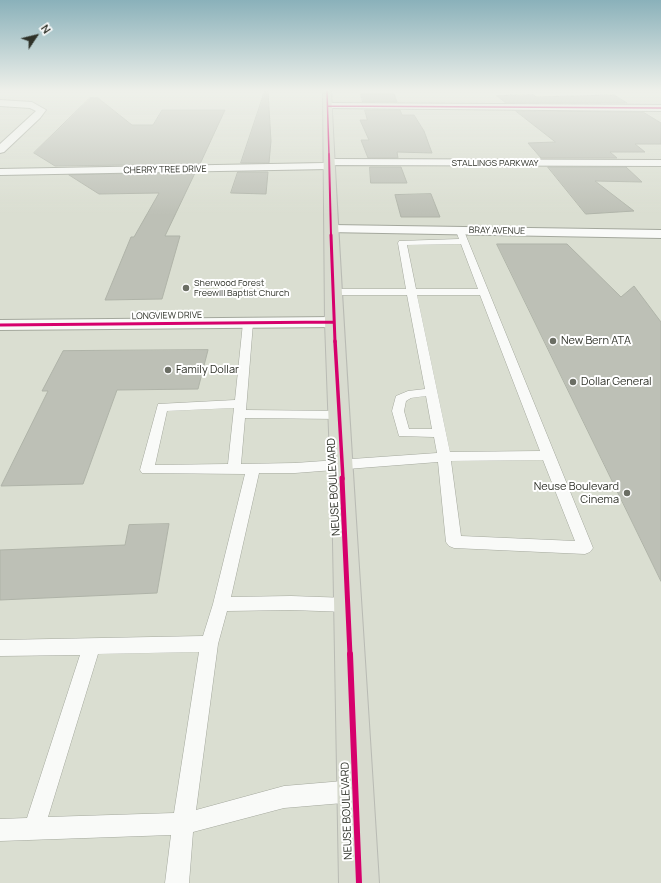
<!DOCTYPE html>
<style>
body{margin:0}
#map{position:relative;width:661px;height:883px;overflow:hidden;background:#daded1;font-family:Manrope,sans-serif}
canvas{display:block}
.north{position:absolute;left:16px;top:16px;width:40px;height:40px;-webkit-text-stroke:3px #fff;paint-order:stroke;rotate:55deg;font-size:11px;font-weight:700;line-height:16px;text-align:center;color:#2f3229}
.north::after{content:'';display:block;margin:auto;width:14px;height:18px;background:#2f3229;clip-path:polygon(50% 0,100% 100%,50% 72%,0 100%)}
</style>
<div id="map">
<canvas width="661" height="883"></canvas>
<div class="north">N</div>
</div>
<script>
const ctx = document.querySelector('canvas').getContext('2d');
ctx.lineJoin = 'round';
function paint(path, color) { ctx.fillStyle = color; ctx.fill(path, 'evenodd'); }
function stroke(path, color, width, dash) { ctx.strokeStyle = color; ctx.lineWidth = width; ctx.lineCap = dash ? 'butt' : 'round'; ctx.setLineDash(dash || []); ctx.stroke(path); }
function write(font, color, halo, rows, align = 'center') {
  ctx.font = font + ' Manrope,sans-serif'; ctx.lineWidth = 4; ctx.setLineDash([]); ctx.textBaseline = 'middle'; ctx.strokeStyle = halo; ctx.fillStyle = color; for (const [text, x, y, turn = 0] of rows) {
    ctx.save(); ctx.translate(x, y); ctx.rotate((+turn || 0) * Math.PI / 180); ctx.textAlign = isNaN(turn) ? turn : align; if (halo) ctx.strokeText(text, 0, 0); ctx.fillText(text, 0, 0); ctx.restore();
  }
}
const building = new Path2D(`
 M 265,91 L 268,91 L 271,141 L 269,163 L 241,163 Z
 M 361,94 L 394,94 L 397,102 L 363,102 Z
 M 534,95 L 536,97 L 614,95 L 627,103 L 506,103 L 497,96 Z
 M 90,98 L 98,98 L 132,125 L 153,125 L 162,110 L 225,110 L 200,164 L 55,166 L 34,153 Z
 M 365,110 L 400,110 L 402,115 L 414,115 L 424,131 L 432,153 L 397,152 L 398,158 L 368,158 L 361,140 L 369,140 L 360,120 L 367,120 Z
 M 516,111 L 643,112 L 661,123 L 661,144 L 635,144 L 645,152 L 610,152 L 617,158 L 541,158 L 528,143 L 555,142 Z
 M 370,167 L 401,167 L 407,183 L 371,183 Z
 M 548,167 L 626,167 L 642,182 L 595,181 L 634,211 L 586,214 Z
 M 238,172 L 268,172 L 266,194 L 231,193 Z
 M 195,173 L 165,236 L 180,236 L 162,299 L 105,300 L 131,237 L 134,237 L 159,193 L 99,194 L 69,175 Z
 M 431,194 L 440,217 L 401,217 L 395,195 Z
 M 497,244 L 567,244 L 621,297 L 634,286 L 661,322 L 661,581 Z
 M 208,350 L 198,389 L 117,390 L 83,484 L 1,486 L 48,391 L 42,391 L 63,351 Z
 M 169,524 L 157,593 L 0,600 L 0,550 L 125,545 L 129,525 Z`);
const service = new Path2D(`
 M 457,229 L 464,231 L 593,548 L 590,552 L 585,554 L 454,548 L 449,546 L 446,542 L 438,462 L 295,473 L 259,473 L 231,597 L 291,596 L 348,598 L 354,600 L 356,605 L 354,610 L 348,612 L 291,610 L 227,611 L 218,644 L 196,810 L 284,786 L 355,780 L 362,784 L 366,791 L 362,798 L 355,802 L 284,808 L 193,832 L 189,883 L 165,883 L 171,835 L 0,841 L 0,819 L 27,818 L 80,655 L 0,656 L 0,640 L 203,636 L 213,604 L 245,474 L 142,473 L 140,470 L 158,404 L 235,400 L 243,323 L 248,320 L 253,323 L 246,410 L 340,411 L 346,415 L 340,419 L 245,418 L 241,464 L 295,463 L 437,453 L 434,437 L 399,436 L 392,411 L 396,396 L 408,391 L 425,389 L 407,295 L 334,295 L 329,292 L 334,289 L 406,289 L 398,243 L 399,241 L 459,239 L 456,231 ZM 461,244 L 478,289 L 416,289 L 407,245 ZM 417,295 L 480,295 L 540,451 L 450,452 ZM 426,396 L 432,429 L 409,429 L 404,411 L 406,401 L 411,398 ZM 234,408 L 228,464 L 155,465 L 167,411 ZM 543,460 L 575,541 L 461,536 L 451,461 ZM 199,652 L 174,813 L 48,817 L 98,654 Z`);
const minor = new Path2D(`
 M 0,100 L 32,102 L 46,110 L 40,118 L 4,152 L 0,153 L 0,144 L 36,111 L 30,108 L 0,106 Z
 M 328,103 L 661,105 L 661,111 L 325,108 L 325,104 Z
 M 329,159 L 661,160 L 661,166 L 334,165 L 333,168 L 329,169 L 0,175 L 0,169 L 324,163 L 325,160 Z
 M 332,225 L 661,230 L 661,238 L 327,232 L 325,229 L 327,226 Z
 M 334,317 L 340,318 L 343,322 L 340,326 L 334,327 L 0,330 L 0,320 Z`);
const primary = new Path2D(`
 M 323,91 L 331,91 C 344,355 363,619 379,883 L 339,883 L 333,542 L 325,322 Z`);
const cyclewayFar5 = new Path2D(`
 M 327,91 L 329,155
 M 328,106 L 661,108`);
const cyclewayFar4 = new Path2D(`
 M 329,154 L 331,236`);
const cyclewayFar3 = new Path2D(`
 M 331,235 L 335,342
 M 0,325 L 334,322`);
const cyclewayFar2 = new Path2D(`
 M 335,341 L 343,479`);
const cyclewayFar1 = new Path2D(`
 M 342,478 L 350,655`);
const cycleway = new Path2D(`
 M 350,654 L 359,883`);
const markers = [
 [186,288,4,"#6b6e64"],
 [553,341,4,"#6b6e64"],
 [168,370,4,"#6b6e64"],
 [573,382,4,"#6b6e64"],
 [627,493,4,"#6b6e64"]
];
const farStreetnames = [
 ["STALLINGS PARKWAY",495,163],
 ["CHERRY TREE DRIVE",165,170,-1],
 ["BRAY AVENUE",497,231,1],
 ["LONGVIEW DRIVE",167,316,-1]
];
const farPoinames = [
 ["Sherwood Forest",194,283],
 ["Freewill Baptist Church",194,293]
];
const poiNames = [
 ["New Bern ATA",561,341],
 ["Family Dollar",176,370],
 ["Dollar General",581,382],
 ["Neuse Boulevard",619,487,"right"],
 ["Cinema",619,500,"right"]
];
const streetNames = [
 ["NEUSE BOULEVARD",334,487,-93],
 ["NEUSE BOULEVARD",347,811,-92]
];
paint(building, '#bdc0b6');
stroke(building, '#afb3a8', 1);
stroke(service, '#a4a89d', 1);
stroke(minor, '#a4a89d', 2);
stroke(primary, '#b9bbb4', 2);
paint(service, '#f9faf8');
paint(minor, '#f9faf8');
paint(primary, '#d8dbcf');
stroke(cyclewayFar5, '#d6006c', 1.5);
stroke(cyclewayFar4, '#d6006c', 2);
stroke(cyclewayFar3, '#d6006c', 3);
stroke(cyclewayFar2, '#d6006c', 3.5);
stroke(cyclewayFar1, '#d6006c', 5);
stroke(cycleway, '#d6006c', 6);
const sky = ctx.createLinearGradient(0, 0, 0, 215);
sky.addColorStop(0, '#8ab1ba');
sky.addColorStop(0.42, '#eef0ea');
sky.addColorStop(1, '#eef0ea00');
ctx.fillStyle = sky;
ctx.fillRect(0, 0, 661, 215);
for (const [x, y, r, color] of markers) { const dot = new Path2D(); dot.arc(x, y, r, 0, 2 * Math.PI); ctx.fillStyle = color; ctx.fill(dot); stroke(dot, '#fff', 1.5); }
write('9px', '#2f3229', '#fff', farStreetnames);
write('9px', '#2f3229', '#fff', farPoinames, 'left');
write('11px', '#2f3229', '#fff', poiNames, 'left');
write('11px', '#2f3229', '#fff', streetNames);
</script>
